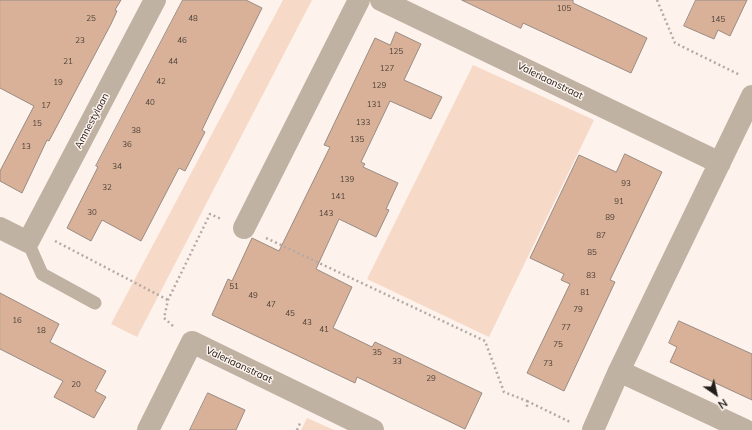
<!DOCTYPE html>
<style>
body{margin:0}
#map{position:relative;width:752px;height:430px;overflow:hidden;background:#fef2ec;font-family:Mulish,sans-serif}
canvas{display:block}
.north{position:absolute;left:696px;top:374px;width:40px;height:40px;-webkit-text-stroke:3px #fef2ec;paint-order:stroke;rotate:146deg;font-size:11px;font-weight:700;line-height:16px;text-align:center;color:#211d1a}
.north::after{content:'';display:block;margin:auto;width:14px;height:18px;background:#211d1a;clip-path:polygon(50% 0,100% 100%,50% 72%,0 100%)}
</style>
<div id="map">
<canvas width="752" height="430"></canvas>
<div class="north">N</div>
</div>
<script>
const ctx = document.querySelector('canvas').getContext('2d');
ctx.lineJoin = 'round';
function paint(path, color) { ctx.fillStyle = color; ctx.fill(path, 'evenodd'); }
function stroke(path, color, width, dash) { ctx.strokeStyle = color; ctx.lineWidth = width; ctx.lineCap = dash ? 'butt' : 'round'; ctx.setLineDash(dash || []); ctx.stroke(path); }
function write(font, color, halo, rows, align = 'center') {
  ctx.font = font + ' Mulish,sans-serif'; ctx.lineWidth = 3; ctx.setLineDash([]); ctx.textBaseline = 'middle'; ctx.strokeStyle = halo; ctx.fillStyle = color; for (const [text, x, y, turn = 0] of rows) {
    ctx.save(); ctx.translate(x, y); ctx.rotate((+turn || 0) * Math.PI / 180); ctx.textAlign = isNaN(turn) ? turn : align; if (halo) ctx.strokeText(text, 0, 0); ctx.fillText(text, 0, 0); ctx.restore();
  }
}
const green = new Path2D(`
 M 283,0 L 312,0 L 137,337 L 111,324 Z
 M 473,65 L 594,120 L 489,337 L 367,279 Z
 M 307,418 L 334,430 L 301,430 Z`);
const building = new Path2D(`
 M 0,0 L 121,0 L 115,10 L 117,11 L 111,24 L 49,141 L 47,140 L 22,193 L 0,181 L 0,171 L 34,106 L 0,88 Z
 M 183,0 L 246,0 L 262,8 L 214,105 L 202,130 L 205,132 L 185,171 L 179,168 L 141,241 L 102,220 L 91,241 L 67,228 L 98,167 L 96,166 Z
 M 462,0 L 573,0 L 573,3 L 647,38 L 631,73 L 523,23 L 521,28 Z
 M 696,0 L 747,0 L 730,36 L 718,30 L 714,39 L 684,26 Z
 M 396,32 L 421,44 L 404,80 L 442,97 L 431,119 L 390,101 L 361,162 L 365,164 L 363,167 L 398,183 L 386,209 L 389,210 L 376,237 L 339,219 L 316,269 L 352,287 L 333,328 L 372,347 L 375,342 L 482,393 L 465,429 L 357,377 L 355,383 L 212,315 L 228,279 L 232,281 L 252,238 L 279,251 L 330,147 L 324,145 L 375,38 L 390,45 Z
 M 625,154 L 662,172 L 610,280 L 615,282 L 564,391 L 527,373 L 570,284 L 561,280 L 564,274 L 530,258 L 579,155 L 616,172 Z
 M 0,293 L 59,324 L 50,342 L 106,371 L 95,391 L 106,397 L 94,418 L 54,397 L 63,381 L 0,349 Z
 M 679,321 L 752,354 L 752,400 L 670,362 L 677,347 L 669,343 Z
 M 208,393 L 245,410 L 236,430 L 190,430 Z`);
const path = new Path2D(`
 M 657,0 L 675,43 L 740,75
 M 266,238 L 485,341 L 504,392 L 527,401 L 527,407
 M 55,241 L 168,300
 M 173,326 L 164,318 L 168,300 L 210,214 L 221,219
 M 527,401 L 570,422
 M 297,430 L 301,421`);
const service = new Path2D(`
 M 28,242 L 42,274 L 95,303`);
const minor = new Path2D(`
 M 381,0 L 720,163
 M 0,228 L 28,242 L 155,0
 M 244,228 L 359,0
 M 619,371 L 745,430
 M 148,430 L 192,342 L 373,430
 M 593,430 L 619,371 L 752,96`);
const numberNames = [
 ["105",564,9],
 ["25",91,19],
 ["48",193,19],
 ["145",718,20],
 ["23",80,41],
 ["46",182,41],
 ["125",396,52],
 ["21",68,62],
 ["44",173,62],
 ["127",387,69],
 ["42",161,82],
 ["19",58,83],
 ["129",379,86],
 ["40",150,103],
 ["131",374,105],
 ["17",46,106],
 ["133",363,123],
 ["15",37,124],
 ["38",136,131],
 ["135",357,140],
 ["36",127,145],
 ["13",26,147],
 ["34",117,167],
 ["139",347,180],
 ["93",626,184],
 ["32",107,188],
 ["141",338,197],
 ["91",619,202],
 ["30",92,213],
 ["143",326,214],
 ["89",610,218],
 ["87",601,236],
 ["85",592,253],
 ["83",591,276],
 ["51",234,287],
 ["81",585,293],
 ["49",253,296],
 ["47",271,305],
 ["79",578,310],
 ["45",290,314],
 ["16",17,321],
 ["43",307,323],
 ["77",566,328],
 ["41",324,330],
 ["18",41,331],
 ["75",558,345],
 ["35",377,353],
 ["33",397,362],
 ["73",548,364],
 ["29",431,379],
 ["20",76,385]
];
const streetNames = [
 ["Valeriaanstraat",550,81,26],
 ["Amnestylaan",92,121,-62],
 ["Valeriaanstraat",239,365,25]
];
paint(green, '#f6d9c7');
paint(building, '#d9b198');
stroke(building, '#988b83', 1);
stroke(path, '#b4aaa5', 2.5, [2, 3]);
stroke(service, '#bfb2a3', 13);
stroke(minor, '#bfb2a3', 22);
write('8px', '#4f423a', null, numberNames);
write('10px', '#211d1a', '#fef2ec', streetNames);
</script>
